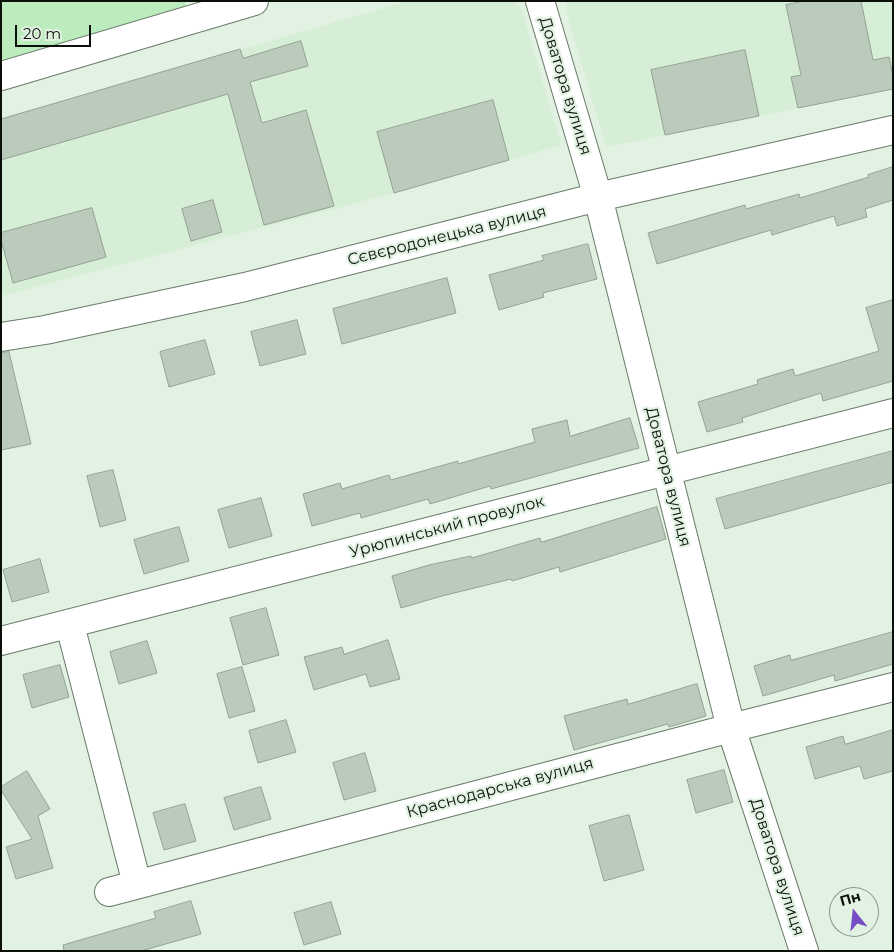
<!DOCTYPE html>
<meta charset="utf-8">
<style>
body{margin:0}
#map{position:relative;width:894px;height:952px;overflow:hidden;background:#e2f2e2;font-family:Montserrat,sans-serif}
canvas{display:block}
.frame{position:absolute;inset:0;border:2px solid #0b100b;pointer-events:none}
.north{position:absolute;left:829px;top:887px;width:50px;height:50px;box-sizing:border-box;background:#e2f2e2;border:1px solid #8c988c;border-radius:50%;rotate:344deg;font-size:14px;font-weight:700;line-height:20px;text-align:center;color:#0b100b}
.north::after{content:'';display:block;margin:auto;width:18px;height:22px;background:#774dc6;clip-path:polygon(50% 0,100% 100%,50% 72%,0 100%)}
.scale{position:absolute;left:15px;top:25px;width:76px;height:22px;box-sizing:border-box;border:2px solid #0b100b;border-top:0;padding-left:6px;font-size:15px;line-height:18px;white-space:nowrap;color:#0b100b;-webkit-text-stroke:4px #e2f2e2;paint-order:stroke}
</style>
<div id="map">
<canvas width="894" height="952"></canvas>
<div class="frame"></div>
<div class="north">Пн</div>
<div class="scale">20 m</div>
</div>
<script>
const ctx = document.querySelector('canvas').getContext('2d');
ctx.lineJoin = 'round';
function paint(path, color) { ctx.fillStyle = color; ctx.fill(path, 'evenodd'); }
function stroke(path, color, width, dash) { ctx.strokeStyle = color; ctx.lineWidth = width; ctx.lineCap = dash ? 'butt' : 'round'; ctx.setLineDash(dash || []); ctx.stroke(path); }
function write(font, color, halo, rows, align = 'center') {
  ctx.font = font + ' Montserrat,sans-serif'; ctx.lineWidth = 4.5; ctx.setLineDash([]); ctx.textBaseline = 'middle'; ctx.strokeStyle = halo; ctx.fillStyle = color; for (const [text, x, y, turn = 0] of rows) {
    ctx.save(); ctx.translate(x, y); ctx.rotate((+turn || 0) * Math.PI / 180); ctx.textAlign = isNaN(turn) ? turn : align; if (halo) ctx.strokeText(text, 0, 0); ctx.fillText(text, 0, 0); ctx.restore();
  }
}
const built = new Path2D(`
 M 408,1 L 514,1 L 522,11 L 561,145 L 394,193 L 1,296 L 1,119 Z
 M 566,1 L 893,1 L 893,89 L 606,147 L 566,10 Z`);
const green = new Path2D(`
 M 1,1 L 187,1 L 185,6 L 175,13 L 1,64 Z`);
const building = new Path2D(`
 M 805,1 L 861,1 L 873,60 L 889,57 L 893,75 L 893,89 L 798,108 L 791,77 L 801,75 L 786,5 Z
 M 301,41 L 308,66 L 250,82 L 262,123 L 306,110 L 334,206 L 264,225 L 228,94 L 1,160 L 1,119 L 240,49 L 243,58 Z
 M 745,50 L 759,116 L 665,135 L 651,70 Z
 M 493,100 L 509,160 L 394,193 L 377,132 Z
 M 893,167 L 893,200 L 865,209 L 867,217 L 837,226 L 834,216 L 772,235 L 771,230 L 657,264 L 648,233 L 745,205 L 746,209 L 799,194 L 800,198 L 869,177 L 868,175 Z
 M 213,200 L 222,232 L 191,241 L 182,209 Z
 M 92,208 L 106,257 L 13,283 L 1,240 L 1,233 Z
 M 588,244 L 597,279 L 543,293 L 544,297 L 499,310 L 489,275 L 544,260 L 542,256 Z
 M 447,278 L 456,313 L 342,344 L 333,309 Z
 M 893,300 L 893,381 L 823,401 L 821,393 L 742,418 L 743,422 L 707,432 L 698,402 L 758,384 L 757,380 L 793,369 L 795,376 L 879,351 L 866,308 Z
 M 297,320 L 306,354 L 260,366 L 251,332 Z
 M 205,340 L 215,374 L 169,387 L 160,352 Z
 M 9,352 L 31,444 L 1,450 L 1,353 Z
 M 630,418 L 639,448 L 491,489 L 490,486 L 430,504 L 428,499 L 361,518 L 360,513 L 312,526 L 303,494 L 340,483 L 342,489 L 389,475 L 391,480 L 458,461 L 458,464 L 535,442 L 532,429 L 567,420 L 570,436 Z
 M 893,451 L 893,482 L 725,529 L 716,499 Z
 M 113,470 L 126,520 L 100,527 L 87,476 Z
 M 261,498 L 272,536 L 229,548 L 218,510 Z
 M 657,507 L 666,539 L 560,572 L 559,567 L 512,581 L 511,579 L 442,596 L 401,608 L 392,576 L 429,565 L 471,556 L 472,558 L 540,538 L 541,542 Z
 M 179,527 L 189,561 L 144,574 L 134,540 Z
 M 40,559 L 49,592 L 12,602 L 3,570 Z
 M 266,608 L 279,655 L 243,665 L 230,618 Z
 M 893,632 L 893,664 L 835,681 L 834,675 L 763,696 L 754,666 L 790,655 L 791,660 Z
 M 388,640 L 400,679 L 370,687 L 366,674 L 314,690 L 304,657 L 342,647 L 344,654 Z
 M 147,641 L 157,673 L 119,684 L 110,652 Z
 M 60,665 L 69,697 L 32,708 L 23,675 Z
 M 242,667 L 255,711 L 229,718 L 217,674 Z
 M 697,684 L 706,716 L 669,727 L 668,724 L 574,750 L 564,716 L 627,699 L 628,704 Z
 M 286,720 L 296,752 L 258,763 L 249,731 Z
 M 893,730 L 893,771 L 864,779 L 860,766 L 815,779 L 806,747 L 843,736 L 845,744 Z
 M 365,753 L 376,791 L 344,800 L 333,763 Z
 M 724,770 L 733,802 L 696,813 L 687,780 Z
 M 27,771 L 50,809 L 38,816 L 53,868 L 16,879 L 6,847 L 32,839 L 1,790 L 1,787 Z
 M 261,787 L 271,819 L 234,830 L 224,798 Z
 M 185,804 L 196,841 L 164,850 L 153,813 Z
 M 629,815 L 644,870 L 604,881 L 589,826 Z
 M 191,901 L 201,934 L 141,951 L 64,951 L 63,945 L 156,918 L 154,912 Z
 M 331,902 L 341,934 L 304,945 L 294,913 Z`);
const minor = new Path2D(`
 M 540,1 L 598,197 L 731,728 L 804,951
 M 1,76 L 254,1
 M 1,337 L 45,330 L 245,287 L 598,197 L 893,130
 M 70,625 L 137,884
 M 1,641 L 893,413
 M 109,892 L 731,728 L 893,687`);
const streetNames = [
 ["Доватора вулиця",565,86,73],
 ["Сєвєродонецька вулиця",447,236,-14],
 ["Доватора вулиця",668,477,76],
 ["Урюпинський провулок",447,527,-15],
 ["Краснодарська вулиця",500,788,-15],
 ["Доватора вулиця",777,867,72]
];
paint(built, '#d6edd6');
paint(green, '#bcecbd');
paint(building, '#bbcbbb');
stroke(building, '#93a293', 1);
stroke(minor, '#6a796a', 30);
stroke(minor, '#fff', 28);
write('16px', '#0b100b', '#e2f2e2', streetNames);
</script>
